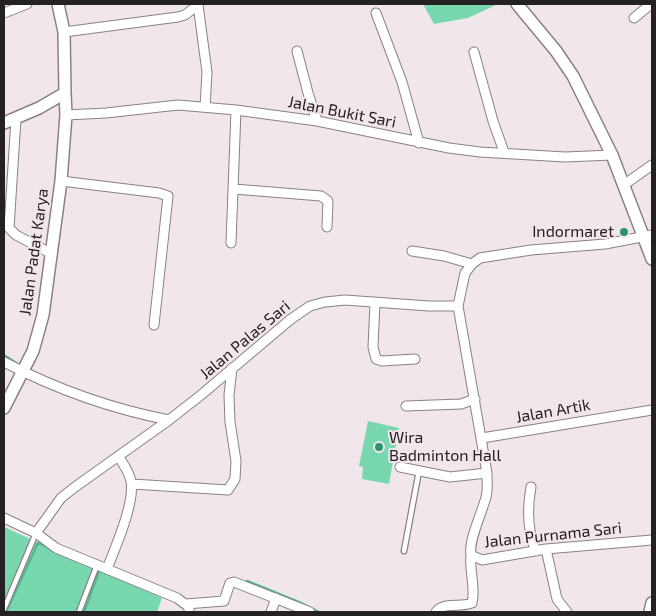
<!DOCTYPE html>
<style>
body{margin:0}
#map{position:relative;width:656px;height:616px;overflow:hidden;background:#f1e6ea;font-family:"Exo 2",sans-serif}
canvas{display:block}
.frame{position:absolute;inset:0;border:5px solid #252123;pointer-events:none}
</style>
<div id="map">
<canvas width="656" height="616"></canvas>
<div class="frame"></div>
</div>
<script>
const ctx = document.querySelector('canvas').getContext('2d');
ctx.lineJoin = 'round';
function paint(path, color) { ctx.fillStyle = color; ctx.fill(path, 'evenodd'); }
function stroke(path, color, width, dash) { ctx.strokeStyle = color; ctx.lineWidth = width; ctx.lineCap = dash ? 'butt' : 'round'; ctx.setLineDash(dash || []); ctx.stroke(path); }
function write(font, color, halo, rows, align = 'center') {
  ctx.font = font + ' "Exo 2",sans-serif'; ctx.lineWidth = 4; ctx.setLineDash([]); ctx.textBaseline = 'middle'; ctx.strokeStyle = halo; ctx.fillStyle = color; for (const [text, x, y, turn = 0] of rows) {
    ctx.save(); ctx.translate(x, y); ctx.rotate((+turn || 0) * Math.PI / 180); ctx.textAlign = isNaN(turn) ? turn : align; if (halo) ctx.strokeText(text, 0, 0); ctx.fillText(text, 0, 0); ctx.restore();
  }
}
const green = new Path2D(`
 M 423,4 L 498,4 L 468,18 L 434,24 Z
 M 368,421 L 399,428 L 389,484 L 362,479 L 363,467 L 359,466 Z
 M 4,527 L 162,598 L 157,612 L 4,612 Z`);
const stream = new Path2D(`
 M 4,355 L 19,365
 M 247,581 L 301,603 L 319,612
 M 6,612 L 38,543 L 49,547
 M 84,612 L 99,571`);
const lane = new Path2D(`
 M 404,551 L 419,471
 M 4,609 L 36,533
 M 79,612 L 97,565`);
const street = new Path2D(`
 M 198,5 L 207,72 L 205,107
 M 4,13 L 27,4
 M 376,13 L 402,82 L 419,143
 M 634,18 L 651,4
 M 64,32 L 178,17 L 185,15 L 199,4
 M 297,51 L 308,93 L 317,121
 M 474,52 L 493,121 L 504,152
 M 66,115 L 106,113 L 178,105 L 236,110 L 317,121 L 449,148 L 480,152 L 565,157 L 612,155
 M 16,119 L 9,228 L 16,235 L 52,254
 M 61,181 L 159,193 L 168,196 L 154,325
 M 625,184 L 652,165
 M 234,189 L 321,196 L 328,201 L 327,227
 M 652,235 L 605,244 L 531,250 L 480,258 L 472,264 L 465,273 L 458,306 L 487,473 C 487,481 488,489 486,497 C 482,513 468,541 471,555 L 482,560 L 546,549 L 652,540
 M 231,243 L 236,110
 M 412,251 L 444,256 L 472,264
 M 375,303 L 373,347 L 376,359 L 382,361 L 415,359
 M 4,362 C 56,389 112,409 169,420
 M 406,406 L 461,404 L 475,399
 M 482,438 L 652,410
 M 400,467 L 450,477 L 487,473
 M 132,484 L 228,490 L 235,479 L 236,461 L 230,422 L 229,395 L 232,368
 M 531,487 C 527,509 527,530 536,551
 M 4,518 L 36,533 L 61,498 L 75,487 L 169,420 L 201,395 L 291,319 L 310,306 L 325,302 L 345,300 L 429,306 L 458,306
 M 36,533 L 56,548 L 177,598 L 189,607 L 189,612
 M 546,549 L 557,599 L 567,612
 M 107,569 C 115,548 135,503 131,482 C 130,473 123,464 119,457
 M 186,604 L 224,601 L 230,583 L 234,582 L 310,612
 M 271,612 L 276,598
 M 436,612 C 444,601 461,608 472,603 C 476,588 469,571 471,555`);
const secondary = new Path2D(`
 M 517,4 L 556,51 L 573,76 L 612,155 L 652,259
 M 4,123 L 39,108 L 65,93 L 64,32 L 58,4
 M 4,408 L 33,351 L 43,315 L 61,181 L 66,115 L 65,93
 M 650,612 L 652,603`);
const markers = [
 [624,232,5,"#2d926e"],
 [379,447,5,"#2d926e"]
];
const streetNames = [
 ["Jalan Bukit Sari",342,112,11],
 ["Jalan Padat Karya",34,252,-82],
 ["Jalan Palas Sari",245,340,-40],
 ["Jalan Artik",553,411,-10],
 ["Jalan Purnama Sari",553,535,-6]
];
const poiNames = [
 ["Indormaret",614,232],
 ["Wira",389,438,"left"],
 ["Badminton Hall",389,456,"left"]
];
paint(green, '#79d7af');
stroke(stream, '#53b790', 2.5);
stroke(lane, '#8b8185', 7);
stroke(street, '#8b8185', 11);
stroke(secondary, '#8b8185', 14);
stroke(lane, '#fff', 4.5);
stroke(street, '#fff', 9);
stroke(secondary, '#fff', 11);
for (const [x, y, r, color] of markers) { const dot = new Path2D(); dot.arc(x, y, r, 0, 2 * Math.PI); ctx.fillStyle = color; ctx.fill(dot); stroke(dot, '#f1e6ea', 2); }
write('16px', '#252123', '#f1e6ea', streetNames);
write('16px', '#252123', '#f1e6ea', poiNames, 'right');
</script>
